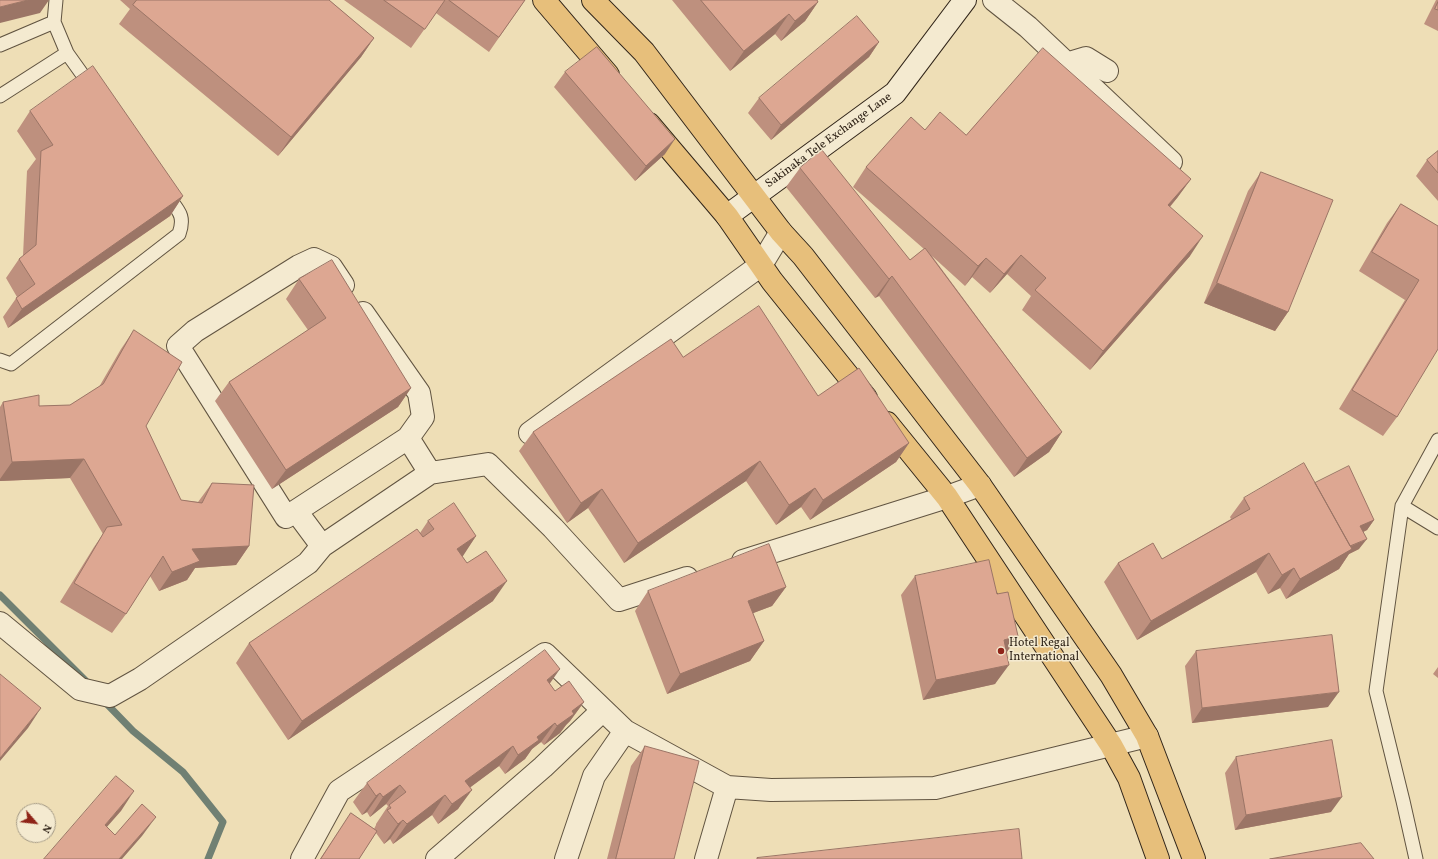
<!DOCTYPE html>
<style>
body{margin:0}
#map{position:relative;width:1438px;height:859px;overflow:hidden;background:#eedeb6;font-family:Vollkorn,serif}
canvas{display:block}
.north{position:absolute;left:16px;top:803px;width:40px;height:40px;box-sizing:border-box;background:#f4ead0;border:1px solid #a69c87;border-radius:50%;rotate:118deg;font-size:11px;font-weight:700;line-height:16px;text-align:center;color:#32261a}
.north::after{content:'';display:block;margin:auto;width:14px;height:18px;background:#8f2418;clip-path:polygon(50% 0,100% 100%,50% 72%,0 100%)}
</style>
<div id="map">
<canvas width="1438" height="859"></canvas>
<div class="north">N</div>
</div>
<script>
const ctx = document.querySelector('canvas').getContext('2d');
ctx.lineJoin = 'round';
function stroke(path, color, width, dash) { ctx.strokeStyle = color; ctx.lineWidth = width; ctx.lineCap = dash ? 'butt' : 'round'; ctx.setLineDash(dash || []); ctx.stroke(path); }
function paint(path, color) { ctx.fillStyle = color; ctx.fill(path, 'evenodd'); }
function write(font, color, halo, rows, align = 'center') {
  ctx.font = font + ' Vollkorn,serif'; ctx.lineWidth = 3; ctx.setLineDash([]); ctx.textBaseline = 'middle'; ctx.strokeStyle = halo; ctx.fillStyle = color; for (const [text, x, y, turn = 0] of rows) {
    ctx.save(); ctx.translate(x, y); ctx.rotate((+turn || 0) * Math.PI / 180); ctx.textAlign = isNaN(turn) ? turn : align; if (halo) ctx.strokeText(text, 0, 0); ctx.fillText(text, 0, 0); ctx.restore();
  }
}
const stream = new Path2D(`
 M 0,595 L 85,680
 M 103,700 L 133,731 L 183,772 L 223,822 L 208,859`);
const lane = new Path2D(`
 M 56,0 L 54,22 L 67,53 L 92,88
 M 0,45 L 54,22
 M 0,96 L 67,53
 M 0,360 L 11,364 L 179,234 C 186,214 177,210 166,194
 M 1402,506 L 1438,528
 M 1416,859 L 1403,801 L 1376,691 L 1402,506 L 1438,440`);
const street = new Path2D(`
 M 994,0 L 1028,27 L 1171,162
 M 1066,64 L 1086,58 L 1107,71
 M 530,433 L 761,265 L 781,232
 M 408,438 L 430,473
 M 296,511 L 408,438 L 423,417 L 419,393 L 363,313
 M 322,546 L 296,511 L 286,517 L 178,346 L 195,331 L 299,266 L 314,259 L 331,267 L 343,285
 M 743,561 L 947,497 L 980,485
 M 0,623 L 80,689 L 110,696 L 140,679 L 308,563 L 322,546 L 430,473 L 488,464 L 553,528 L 619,600 L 687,578
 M 302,859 L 339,791 L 545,654 L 625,731 L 727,787 L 771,790 L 935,788 L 1147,736
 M 437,859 L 543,767 L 603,710
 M 566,859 L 594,776 L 625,731
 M 706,859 L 727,787`);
const secondary = new Path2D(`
 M 727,216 L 895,93 L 965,0`);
const primary = new Path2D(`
 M 544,0 L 608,75
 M 593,0 L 644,52 L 781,232 L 803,256 L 980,485 L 1111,675 L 1147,736 L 1194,859
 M 649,124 L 727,216 L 772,281 L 866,398
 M 887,423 L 947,497 L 1111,745 L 1129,778 L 1158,859`);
const wall = new Path2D(`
 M 120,0 L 329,0 L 374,38 L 361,57 L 278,156 L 119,24 L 130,9 Z
 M 344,0 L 525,0 L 489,52 L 436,13 L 411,48 Z
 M 672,0 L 817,0 L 818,2 L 805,21 L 781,41 L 775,34 L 730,71 Z
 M 1436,0 L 1438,0 L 1438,31 L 1424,24 Z
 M 879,42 L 869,57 L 771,140 L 748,113 L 759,98 Z
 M 565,72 L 665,154 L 635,181 L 554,87 Z
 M 30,111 L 183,196 L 170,216 L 8,328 L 3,317 L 17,297 L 6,278 L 19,259 L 23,256 L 27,171 L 36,159 L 17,131 Z
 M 925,130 L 966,135 L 1191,179 L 1177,198 L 1170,207 L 1190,256 L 1090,370 L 1022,310 L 1031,296 L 1007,274 L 990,293 L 972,277 L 965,286 L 932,256 L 1062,432 L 1049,452 L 1014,477 L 879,296 L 875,298 L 786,187 L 800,168 L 910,260 L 924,249 L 853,187 L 866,167 Z
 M 1438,151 L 1438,201 L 1416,176 L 1427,160 Z
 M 1261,172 L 1288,312 L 1275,331 L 1204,303 L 1248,191 Z
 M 1401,204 L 1438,226 L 1397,417 L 1383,436 L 1339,409 L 1405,300 L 1359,271 L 1387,223 Z
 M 299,279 L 411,388 L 398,407 L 272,489 L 215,401 L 229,382 L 308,330 L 286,299 Z
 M 134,330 L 146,426 L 181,500 L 198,502 L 212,483 L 249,546 L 236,565 L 195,568 L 187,580 L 159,591 L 150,576 L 126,614 L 112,633 L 60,602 L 94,547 L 103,534 L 70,478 L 0,481 L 0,407 L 3,402 L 39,406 L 70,405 L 99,387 L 121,349 Z
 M 683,357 L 818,396 L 909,443 L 896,462 L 810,520 L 801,507 L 776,525 L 746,481 L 624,563 L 588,508 L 567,523 L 519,451 L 533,432 Z
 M 1315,483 L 1374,520 L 1367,530 L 1363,532 L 1359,549 L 1349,554 L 1339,569 L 1286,599 L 1280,588 L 1268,594 L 1256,572 L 1137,640 L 1104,582 L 1118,563 L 1162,559 L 1231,519 L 1230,517 L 1244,498 Z
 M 428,521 L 476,536 L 462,556 L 493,601 L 288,740 L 236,663 L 249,643 L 420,533 Z
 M 915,576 L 997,594 L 1018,636 L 1006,653 L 995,684 L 923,700 L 901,595 Z
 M 786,587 L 772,606 L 753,613 L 764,641 L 750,661 L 667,694 L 635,611 L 648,591 Z
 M 1196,651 L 1328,707 L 1192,723 L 1185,666 Z
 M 1438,667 L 1438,678 L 1433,674 Z
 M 550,684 L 555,691 L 584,702 L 570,721 L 566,725 L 560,733 L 544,745 L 541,742 L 532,749 L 525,759 L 505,774 L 499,766 L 470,787 L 458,809 L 438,824 L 432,815 L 393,844 L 390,839 L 384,844 L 376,833 L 359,859 L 320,859 L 351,813 L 374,829 L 376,825 L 376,824 L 388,806 L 386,804 L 370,817 L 367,812 L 362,815 L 353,802 L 367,783 Z
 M 645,746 L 674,859 L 607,859 L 631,766 Z
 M 1236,757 L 1331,812 L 1235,830 L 1225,773 Z`);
const shadedWall = new Path2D(`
 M 28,0 L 49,0 L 40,13 L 0,23 L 0,7 Z
 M 818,2 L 805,21 L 781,41 L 795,21 Z
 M 789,14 L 775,34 L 730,71 L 744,51 Z
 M 374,38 L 361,57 L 278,156 L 291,137 Z
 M 879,42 L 869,57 L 771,140 L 781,125 Z
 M 675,139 L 665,154 L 635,181 L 646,166 Z
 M 1191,179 L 1177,198 L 1154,225 L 1168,205 Z
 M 183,196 L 170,216 L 8,328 L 22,309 Z
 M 1203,236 L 1190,256 L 1090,370 L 1103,351 Z
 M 1021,255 L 1007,274 L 990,293 L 1004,274 Z
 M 986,258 L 972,277 L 965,286 L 978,266 Z
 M 892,276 L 879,296 L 875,298 L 889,279 Z
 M 1217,283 L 1288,312 L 1275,331 L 1204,303 Z
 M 411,388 L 398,407 L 272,489 L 286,470 Z
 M 1062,432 L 1049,452 L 1014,477 L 1027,458 Z
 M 909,443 L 896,462 L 810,520 L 823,500 Z
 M 84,459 L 70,478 L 0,481 L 0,479 L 12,462 Z
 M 760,461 L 746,481 L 624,563 L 638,543 Z
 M 815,488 L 801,507 L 776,525 L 789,505 Z
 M 602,489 L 588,508 L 567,523 L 581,503 Z
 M 1374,520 L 1367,530 L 1353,537 L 1360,526 Z
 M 476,536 L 463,556 L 444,569 L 457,549 Z
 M 1367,539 L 1359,549 L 1349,554 L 1339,569 L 1286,599 L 1300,579 L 1345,549 Z
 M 249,546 L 236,565 L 195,568 L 187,580 L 159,591 L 172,572 L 192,549 Z
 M 1269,553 L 1256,572 L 1137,640 L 1151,621 Z
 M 1294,568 L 1280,588 L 1268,594 L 1282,575 Z
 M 507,581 L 493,601 L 288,740 L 302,721 Z
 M 786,587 L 772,606 L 735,620 L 748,601 Z
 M 1018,636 L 1004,656 L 1004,640 Z
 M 764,641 L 750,661 L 667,694 L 680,674 Z
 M 1009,665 L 995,684 L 923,700 L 936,680 Z
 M 560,669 L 546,689 L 547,680 Z
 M 1339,692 L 1328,707 L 1192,723 L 1202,708 Z
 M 584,702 L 570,721 L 566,725 L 560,733 L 544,745 L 557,726 L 572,711 Z
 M 41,708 L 28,728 L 0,761 L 0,758 Z
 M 555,723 L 541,742 L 532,749 L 525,759 L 505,774 L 518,755 L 537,737 Z
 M 513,746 L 499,766 L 452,801 L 465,781 Z
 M 400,785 L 386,804 L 370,817 L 383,797 Z
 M 472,790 L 458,809 L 438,824 L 452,804 Z
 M 134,791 L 121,811 L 91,845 L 105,825 Z
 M 380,793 L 367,812 L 362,815 L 376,796 Z
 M 445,795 L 432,815 L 393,844 L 407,824 Z
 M 1342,797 L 1331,812 L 1235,830 L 1246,815 Z
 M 156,817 L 142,836 L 122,859 L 119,859 Z
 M 403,820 L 390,839 L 384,844 L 398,824 Z`);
const building = new Path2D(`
 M 0,0 L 28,0 L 0,7 Z
 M 137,0 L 329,0 L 374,38 L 291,137 L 133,5 Z
 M 384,0 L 445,0 L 425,29 Z
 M 449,0 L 525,0 L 499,37 Z
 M 701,0 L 817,0 L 818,2 L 795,21 L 789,14 L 744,51 Z
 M 1438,2 L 1438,10 L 1435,9 Z
 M 857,16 L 879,42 L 781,125 L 759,98 Z
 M 597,47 L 675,139 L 646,166 L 565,72 Z
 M 1043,48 L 1191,179 L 1168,205 L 1203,236 L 1103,351 L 1035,290 L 1046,278 L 1021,255 L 1004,274 L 986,258 L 978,266 L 866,167 L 911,117 L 925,130 L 940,112 L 966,135 Z
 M 93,66 L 183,196 L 22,309 L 16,298 L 35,284 L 19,259 L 36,245 L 41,151 L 53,145 L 30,111 Z
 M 822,150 L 910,260 L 925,248 L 1062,432 L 1027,458 L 892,276 L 889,279 L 800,168 Z
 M 1438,151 L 1438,173 L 1427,160 Z
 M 1261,172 L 1333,200 L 1288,312 L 1217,283 Z
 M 1401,204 L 1438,226 L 1438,349 L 1397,417 L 1352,390 L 1419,280 L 1372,252 Z
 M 332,260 L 411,388 L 286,470 L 229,382 L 326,318 L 299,279 Z
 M 759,306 L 818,396 L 859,368 L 909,443 L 823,500 L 815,488 L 789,505 L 760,461 L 638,543 L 602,489 L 581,503 L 533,432 L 671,339 L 683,357 Z
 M 134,330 L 182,362 L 146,426 L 181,500 L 202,503 L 212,483 L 254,485 L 249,546 L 192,549 L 200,561 L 172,572 L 163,556 L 126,614 L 74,583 L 107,527 L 122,525 L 84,459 L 12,462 L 3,402 L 39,395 L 39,406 L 70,405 L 103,384 Z
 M 1304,463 L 1352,549 L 1300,579 L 1294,568 L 1282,575 L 1269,553 L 1151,621 L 1118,563 L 1153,543 L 1162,559 L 1250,509 L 1244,498 Z
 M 1349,466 L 1374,520 L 1360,526 L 1367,539 L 1350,546 L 1315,483 Z
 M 454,503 L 476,536 L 457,549 L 467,563 L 486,551 L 507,581 L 302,721 L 249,643 L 417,529 L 423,537 L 434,529 L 428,521 Z
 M 769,544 L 786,587 L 748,601 L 764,641 L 680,674 L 648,591 Z
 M 989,560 L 997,594 L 1008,592 L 1018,636 L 1004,640 L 1009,665 L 936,680 L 915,576 Z
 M 1332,635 L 1339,692 L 1202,708 L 1196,651 Z
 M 545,650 L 560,669 L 547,680 L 555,691 L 569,681 L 584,702 L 572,711 L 574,714 L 557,726 L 555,723 L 537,737 L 539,740 L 518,755 L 513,746 L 465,781 L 472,790 L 452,804 L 445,795 L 407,824 L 403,820 L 398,824 L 387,810 L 391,808 L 389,805 L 406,792 L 400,785 L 383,797 L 380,793 L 376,796 L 367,783 Z
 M 0,674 L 41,708 L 0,758 Z
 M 1332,740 L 1342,797 L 1246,815 L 1236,757 Z
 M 645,746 L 699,761 L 674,859 L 616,859 Z
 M 116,776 L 134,791 L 105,825 L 115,835 L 142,804 L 156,817 L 119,859 L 44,859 Z
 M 351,813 L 377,831 L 359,859 L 321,859 Z
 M 1019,829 L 1022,859 L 757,859 L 757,858 Z
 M 1361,843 L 1374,859 L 1270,859 Z`);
const markers = [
 [1001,651,4,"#8f2418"]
];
const streetNames = [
 ["Sakinaka Tele Exchange Lane",829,141,-36]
];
const poiNames = [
 ["Hotel Regal",1009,644],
 ["International",1009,658]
];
stroke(stream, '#708073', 7);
stroke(lane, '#615441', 15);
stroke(street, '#615441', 24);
stroke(secondary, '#32261a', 24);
stroke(primary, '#32261a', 24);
stroke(lane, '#f4ead0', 13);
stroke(street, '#f4ead0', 22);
stroke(secondary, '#f4ead0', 22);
stroke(primary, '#e7bf7b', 22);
paint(wall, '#be907e');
paint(shadedWall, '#9b7566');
paint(building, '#dda792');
stroke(building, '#9b7566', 1);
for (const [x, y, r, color] of markers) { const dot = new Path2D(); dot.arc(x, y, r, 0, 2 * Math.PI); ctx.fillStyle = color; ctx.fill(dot); stroke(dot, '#f4ead0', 1.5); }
write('12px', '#32261a', '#f4ead0', streetNames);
write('12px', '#32261a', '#f4ead0', poiNames, 'left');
</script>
